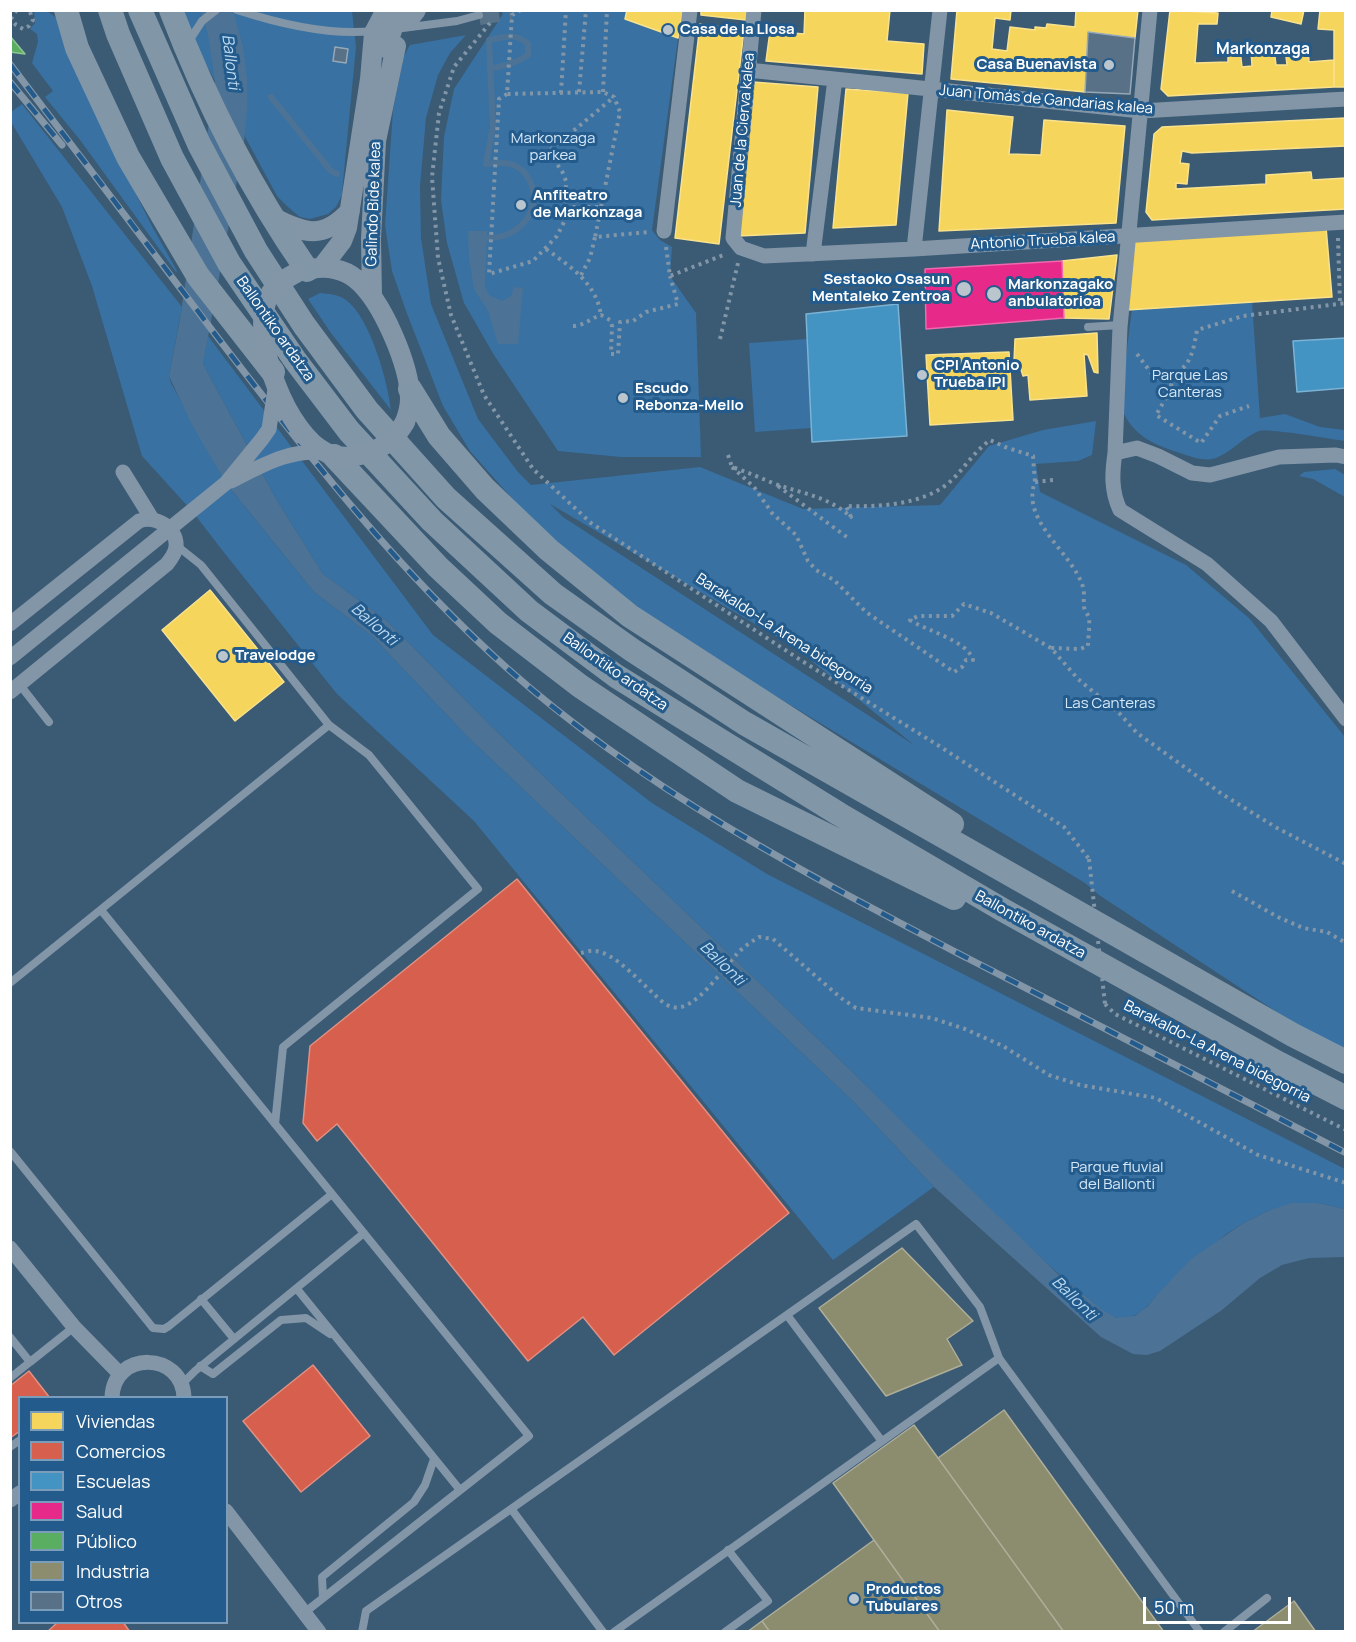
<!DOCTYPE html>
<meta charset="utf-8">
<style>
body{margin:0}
#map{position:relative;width:1356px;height:1642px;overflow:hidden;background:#3b5a74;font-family:Manrope,sans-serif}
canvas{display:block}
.frame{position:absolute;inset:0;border:12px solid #fff;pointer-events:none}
.legend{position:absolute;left:18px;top:1396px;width:210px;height:228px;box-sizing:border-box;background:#235b8c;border:2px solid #7b9dba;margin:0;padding:8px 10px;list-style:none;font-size:18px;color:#fff}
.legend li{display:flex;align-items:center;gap:12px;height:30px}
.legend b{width:30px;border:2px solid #7b9dba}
.scale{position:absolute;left:1143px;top:1597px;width:148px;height:27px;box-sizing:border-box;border:3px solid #fff;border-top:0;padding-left:8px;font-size:18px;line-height:21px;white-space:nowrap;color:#fff;-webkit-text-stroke:4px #235b8c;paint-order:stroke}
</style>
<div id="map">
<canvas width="1356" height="1642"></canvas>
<div class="frame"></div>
<ul class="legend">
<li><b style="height:16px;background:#f6d55c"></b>Viviendas</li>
<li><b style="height:16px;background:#d6604d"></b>Comercios</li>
<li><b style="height:16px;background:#4393c3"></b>Escuelas</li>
<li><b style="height:16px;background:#e7298a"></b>Salud</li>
<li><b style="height:16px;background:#5aae61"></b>Público</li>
<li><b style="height:16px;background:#8c8c6e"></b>Industria</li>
<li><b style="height:16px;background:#597186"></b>Otros</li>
</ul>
<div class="scale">50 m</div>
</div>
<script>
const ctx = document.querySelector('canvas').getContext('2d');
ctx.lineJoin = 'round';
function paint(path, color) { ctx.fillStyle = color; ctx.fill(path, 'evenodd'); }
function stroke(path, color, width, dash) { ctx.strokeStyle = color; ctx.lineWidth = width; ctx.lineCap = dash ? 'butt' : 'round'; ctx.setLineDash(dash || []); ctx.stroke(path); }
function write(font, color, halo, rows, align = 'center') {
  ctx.font = font + ' Manrope,sans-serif'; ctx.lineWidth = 6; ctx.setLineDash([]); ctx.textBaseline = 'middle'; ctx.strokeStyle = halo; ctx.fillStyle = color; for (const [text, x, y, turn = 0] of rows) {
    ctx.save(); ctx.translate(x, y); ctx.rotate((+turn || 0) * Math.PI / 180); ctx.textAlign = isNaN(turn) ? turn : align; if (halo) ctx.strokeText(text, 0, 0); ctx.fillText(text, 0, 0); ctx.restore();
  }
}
const green = new Path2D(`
 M 34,11 L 47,11 L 58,19 L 103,129 L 153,228 L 177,271 L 176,272 L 80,140 L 45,97 L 53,91 L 32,63 L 38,42 L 37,34 L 30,29 L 35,23 Z
 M 181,11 L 352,11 L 356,47 L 343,182 L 342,195 L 336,207 L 328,214 L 310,219 L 300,217 L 288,207 L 277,196 L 194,42 Z
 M 502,11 L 627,11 L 625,19 L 678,38 L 652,230 L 660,240 L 672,247 L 670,276 L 696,313 L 701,457 L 621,457 L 558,451 L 494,355 L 464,303 L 447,243 L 441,200 L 444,137 L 454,89 L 503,14 Z
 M 466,35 L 450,53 L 438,75 L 426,118 L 420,186 L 421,238 L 431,304 L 478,419 L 518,472 L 531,485 L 700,467 L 803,509 L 940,505 L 989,446 L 1043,430 L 1096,421 L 1092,455 L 1078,461 L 1036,464 L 1040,492 L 1186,565 L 1249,618 L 1345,737 L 1345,1052 L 1327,1045 L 1099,895 L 1085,883 L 628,607 L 517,504 L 470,451 L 443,406 L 406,311 L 392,271 L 385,225 L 393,110 L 404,56 L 410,45 ZM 550,504 L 796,648 L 914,745 L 563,517 Z
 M 22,104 L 182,307 L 169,376 L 171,383 L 226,483 L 314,592 L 372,636 L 469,738 L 855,1103 L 933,1186 L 952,1172 L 844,1064 L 492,727 L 387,621 L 323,574 L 276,499 L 203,364 L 208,336 L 433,635 L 652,803 L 767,874 L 1345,1169 L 1345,1209 L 1318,1203 L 1270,1210 L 1242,1224 L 1225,1235 L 1155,1297 C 1146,1309 1134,1321 1117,1318 C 1105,1316 1093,1303 1083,1295 C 1038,1257 996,1214 953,1173 L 833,1260 L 474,821 L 337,694 L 222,550 L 192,511 L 142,456 L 92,286 L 62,207 L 11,122 L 11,112 Z
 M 320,293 C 329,294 338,294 346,300 C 370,317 388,382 391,410 L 331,333 L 308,299 Z
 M 1252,302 L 1260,418 L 1285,414 L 1320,427 L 1345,430 L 1345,441 C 1331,439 1268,428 1259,431 C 1243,437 1232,452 1216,458 C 1204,462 1192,457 1180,453 C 1152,444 1129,434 1120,403 L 1132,309 Z
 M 807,339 L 811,428 L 755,432 L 749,343 Z
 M 1335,469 L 1345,475 L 1345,497 L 1313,479 L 1299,476 L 1304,472 Z`);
const water = new Path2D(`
 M 201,11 L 233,11 L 243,47 L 247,78 L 247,109 L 244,143 L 203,364 L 276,499 L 323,574 L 387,621 L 492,727 L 844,1064 L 953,1172 L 1061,1277 L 1101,1309 L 1116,1318 L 1135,1316 L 1148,1306 L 1155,1297 L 1190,1260 L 1242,1224 L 1270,1210 L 1292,1203 L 1318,1203 L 1345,1209 L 1345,1257 L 1309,1258 L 1282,1265 L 1260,1278 L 1222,1310 L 1160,1351 L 1147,1355 L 1133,1354 L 1101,1337 L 934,1187 L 855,1103 L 469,738 L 372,636 L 314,592 L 226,483 L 192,425 L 169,376 L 180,319 L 215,81 L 208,35 Z
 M 468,231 L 487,231 L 485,287 L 489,295 L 502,301 L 511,296 L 514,287 L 523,288 L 518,344 L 498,344 L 488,311 L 474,289 L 469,258 Z`);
const homes = new Path2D(`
 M 627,10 L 683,10 L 678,38 L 625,19 Z
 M 701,10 L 747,10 L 746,20 L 701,15 Z
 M 805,10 L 890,10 L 887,41 L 924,44 L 922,74 L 766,61 L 770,31 L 804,34 Z
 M 957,10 L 1011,10 L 1010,20 L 995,18 L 992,49 L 1007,51 L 1010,27 L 1035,30 L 1035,27 L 1046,28 L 1047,24 L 1075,27 L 1076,10 L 1138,10 L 1135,38 L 1088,32 L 1085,92 L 951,79 Z
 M 1170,10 L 1218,13 L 1217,24 L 1198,24 L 1195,63 L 1228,62 L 1228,51 L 1240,50 L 1242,67 L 1252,66 L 1251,50 L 1274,49 L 1276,65 L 1287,65 L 1285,48 L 1308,47 L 1309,62 L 1334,60 L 1334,87 L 1168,96 L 1161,89 Z
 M 1272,10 L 1304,10 L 1301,24 L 1271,17 Z
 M 1320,10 L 1346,10 L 1346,87 L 1334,87 L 1334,30 L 1318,29 Z
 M 700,24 L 744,30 L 719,244 L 675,238 Z
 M 753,82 L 818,87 L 805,233 L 738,236 Z
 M 846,89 L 908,93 L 896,225 L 833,228 Z
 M 947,110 L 1013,117 L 1009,154 L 1041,155 L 1044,120 L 1125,126 L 1116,223 L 939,231 Z
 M 1346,118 L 1346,146 L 1192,153 L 1182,151 L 1180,163 L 1189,164 L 1187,184 L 1176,183 L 1176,189 L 1266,184 L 1266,175 L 1311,172 L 1312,180 L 1346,178 L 1346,209 L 1152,220 L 1146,212 L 1154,134 L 1162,127 Z
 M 1326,227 L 1332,297 L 1127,310 L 1133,241 Z
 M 1117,255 L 1109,319 L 1064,318 L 1062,261 Z
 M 1097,333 L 1098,373 L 1094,372 L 1088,355 L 1084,354 L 1087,396 L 1030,400 L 1028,375 L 1023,376 L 1019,363 L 1014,362 L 1015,339 Z
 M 1009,352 L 1013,420 L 930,425 L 926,355 Z
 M 210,590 L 284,682 L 235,721 L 162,630 Z`);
const shops = new Path2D(`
 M 517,879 L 789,1213 L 614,1355 L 583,1317 L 528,1361 L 337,1124 L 317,1141 L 303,1123 L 310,1046 Z
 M 313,1365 L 370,1436 L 301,1492 L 243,1421 Z
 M 29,1371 L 50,1398 L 20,1398 L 20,1431 L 10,1438 L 10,1386 Z
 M 58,1622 L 123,1622 L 130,1632 L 47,1632 Z`);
const schools = new Path2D(`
 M 898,304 L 907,436 L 812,442 L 806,314 Z
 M 1346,338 L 1346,388 L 1297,392 L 1293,341 Z`);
const health = new Path2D(`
 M 1062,261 L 1064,318 L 926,329 L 925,269 Z`);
const public = new Path2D(`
 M 10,36 L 25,54 L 10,52 Z`);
const industry = new Path2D(`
 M 902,1248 L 973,1321 L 947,1339 L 962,1365 L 886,1396 L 819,1308 Z
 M 1004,1410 L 1164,1632 L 1064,1632 L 938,1458 Z
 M 914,1425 L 938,1458 L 1064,1632 L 940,1632 L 833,1483 Z
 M 874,1540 L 940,1632 L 770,1632 L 762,1621 Z
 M 1294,1601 L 1316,1632 L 1252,1632 Z
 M 762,1621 L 770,1632 L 747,1632 Z`);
const stream = new Path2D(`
 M 271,97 L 331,171 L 337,174
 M 487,238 C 516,238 540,216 532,186 C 529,177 523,169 514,165 C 506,162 494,163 486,164 L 493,127 L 489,40 C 503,37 517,32 528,44 L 528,55 C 516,63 505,67 490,68`);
const building = new Path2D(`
 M 1088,32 L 1135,38 L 1130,94 L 1085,92 Z
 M 335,47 L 348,49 L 346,63 L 333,61 Z`);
const tertiaryTunnel = new Path2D(`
 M 479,15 L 511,10`);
const path = new Path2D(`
 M 521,10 L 512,15 L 507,94 L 603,92 L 614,97 L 620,112 L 595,237 L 649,232
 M 10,17 L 16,25 L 23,29 L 29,26 L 33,20 L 30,12 L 26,10
 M 11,19 L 17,10
 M 490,23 L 454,67 L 439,113 L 432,177 L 438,258 L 451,315 L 484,395 L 533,469 L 591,523 L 802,661 L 936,744 L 1064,827 L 1089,859
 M 579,92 L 586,10
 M 603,92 L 607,10
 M 561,93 L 566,10
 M 507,94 L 499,99 L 489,274 L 533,261 L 557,236 L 565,220 L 566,181 L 562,171 L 548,152 L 614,97
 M 565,207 L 601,207
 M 1338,238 L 1340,304
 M 666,247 L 670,276 L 726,254
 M 546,249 C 571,267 596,283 601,315
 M 581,275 L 590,258 L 595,237
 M 573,326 C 584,326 591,318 601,315 L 610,320 L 612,326 L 611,354 L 618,354 L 620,322 L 633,321 L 646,312 L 678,304 L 670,276
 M 720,339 L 738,263
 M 1137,354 L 1155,378 C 1188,375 1192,359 1197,330 L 1243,316 L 1346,303
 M 1173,376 L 1170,391 L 1156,415 L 1201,443 L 1220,416 L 1249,406
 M 728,455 L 732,467 C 747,472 761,478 775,484 C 804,494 827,496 851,517 L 846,506 C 880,507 925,505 952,480 C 965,467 975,451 990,440 L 1005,447 L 1033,456 L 1035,482
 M 732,467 L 754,487 L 772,513 L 796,535 L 808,561 L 816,570 L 834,580 L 866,612 L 954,672 L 962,667 L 966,660 L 973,660 C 968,641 927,631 910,620 L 918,616 L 952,616 L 964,604 L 991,613 L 1051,648
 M 1053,480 L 1035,482 C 1020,521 1073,553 1083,587 C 1085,593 1083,600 1084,606 C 1084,611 1088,614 1089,618 C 1090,627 1088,638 1088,646 L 1080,649 L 1051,648 L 1078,679 L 1120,714 L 1137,733 L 1222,794 L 1277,828 L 1346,864
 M 778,486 L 848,538
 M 1232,891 L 1278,917 L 1303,928 L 1327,932 L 1346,943
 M 581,953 C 585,952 591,950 595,951 C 614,952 640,982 654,994 C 659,999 665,1005 672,1007 C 695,1013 723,968 737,954 C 743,947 751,942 759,937 L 773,939 L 841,998 L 856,1008 L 932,1018 L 965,1029 L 1003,1046 L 1049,1075 L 1080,1085 L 1156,1098 L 1258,1155 L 1346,1183
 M 1105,1004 L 1115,1014 L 1346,1130`);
const service = new Path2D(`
 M 237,10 C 280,24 329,36 374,31
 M 395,29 L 457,21 L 479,15
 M 189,41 L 202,21 L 216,10
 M 1088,327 L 1120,325
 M 176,545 L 201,565 L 329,725
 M 20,685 L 49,722
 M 101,910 L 529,1436 L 304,1613
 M 10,983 L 329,725 L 369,755 L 478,889 L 283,1047 L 275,1124
 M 10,1151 L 153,1328 L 164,1329 L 169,1326 L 332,1194
 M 297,1289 L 460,1490
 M 201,1299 L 234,1339
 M 787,1315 L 881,1440
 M 10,1337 L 30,1362 L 74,1327
 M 200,1366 L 213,1374 L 281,1320 L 306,1318 L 330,1334
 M 10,1378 L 30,1362
 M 182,1384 L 195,1371 L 364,1233
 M 10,1447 L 20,1440
 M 512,1510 L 603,1632
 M 323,1598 L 322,1577 L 414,1502 L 425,1485 L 434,1459
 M 362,1632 L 366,1611 L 916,1224 L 980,1307 L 999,1358 L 1200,1632
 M 614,1632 L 999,1358
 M 725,1632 L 768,1601 L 728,1550
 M 1224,1632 L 1267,1598`);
const minor = new Path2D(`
 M 754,10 L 733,238 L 741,248 L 764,256 L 914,249 L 1346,222
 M 748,70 L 1141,111 L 1346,99
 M 664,231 L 690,10
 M 914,249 L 940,10
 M 813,254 L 835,79
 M 1115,453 L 1120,327 L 1150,10
 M 1346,457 L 1336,455 L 1279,457 L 1210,475 L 1192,473 L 1158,456 L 1137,448 L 1115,453 C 1112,473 1111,491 1120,510 L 1207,564 L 1271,621 L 1346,719
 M 123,472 L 152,519
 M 10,624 L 139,521 C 155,515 178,528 176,547 C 175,554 171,559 167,564 L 10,692
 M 10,1248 L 74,1327 L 120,1374
 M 112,1398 C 113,1350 183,1351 184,1398
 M 10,1500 L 20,1493
 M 226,1511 L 319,1632`);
const tertiary = new Path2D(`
 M 409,19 L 416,10
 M 272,217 C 305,234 323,240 350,211
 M 322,267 L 342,241 L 347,228 L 370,79 L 374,33
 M 312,269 C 327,266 344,269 356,279 C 382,300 410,366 410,399 C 410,407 408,414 405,422
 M 372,296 L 371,239 L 376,141 L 396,46`);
const primary = new Path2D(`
 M 66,10 L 77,48 L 128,157 L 198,276 L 273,372
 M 110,10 L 118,34 L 172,158 L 229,263 L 295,360 L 349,431 L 432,521 L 529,611 L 616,676 L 839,814 L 1003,910 L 1278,1063 L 1346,1098
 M 140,10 L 199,144 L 256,251 L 304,325 L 367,410 L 446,498 L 553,594 L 632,650 L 744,723 L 1293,1035 L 1346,1062
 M 171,10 C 206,102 251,189 307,270
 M 410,389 L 439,436 L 485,489 L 549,550 L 630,616 L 952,824
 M 334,456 L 438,567 L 498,623 L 580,686 L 737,791 L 954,898`);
const rail = new Path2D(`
 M 10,64 C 79,155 149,246 218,338 C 307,454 398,571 508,669 C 647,792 806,874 969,959 C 1095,1023 1220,1088 1346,1153
 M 10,82 L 62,145`);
const pathBridge = new Path2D(`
 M 1089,859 L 1105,1004`);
const minorBridge = new Path2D(`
 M 231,481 C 261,466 291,448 325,453
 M 10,658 L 226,483 L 262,439 L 269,429 L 276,383`);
const tertiaryBridge = new Path2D(`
 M 374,33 L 386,10
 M 386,48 L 399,10
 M 296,273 C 284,279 272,287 267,300 C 251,340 287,435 327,453 C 339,459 356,457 368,453 C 385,447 396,438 405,422`);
const markers = [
 [668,30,6,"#bac5ce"],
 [1109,65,6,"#bac5ce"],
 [521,205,6,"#bac5ce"],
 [964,289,8,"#bac5ce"],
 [994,294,8,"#bac5ce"],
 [922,375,6,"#bac5ce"],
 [623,398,6,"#bac5ce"],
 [223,656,6,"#bac5ce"],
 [854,1599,6,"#bac5ce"]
];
const poiNames = [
 ["Casa de la Llosa",680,30],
 ["Casa Buenavista",1097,65,"right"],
 ["Anfiteatro",533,196],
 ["de Markonzaga",533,213],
 ["Sestaoko Osasun",950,280,"right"],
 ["Mentaleko Zentroa",950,297,"right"],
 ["Markonzagako",1008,285],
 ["anbulatorioa",1008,302],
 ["CPI Antonio",934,366],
 ["Trueba IPI",934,383],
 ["Escudo",635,389],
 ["Rebonza-Mello",635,406],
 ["Travelodge",235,656],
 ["Productos",866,1590],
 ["Tubulares",866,1607]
];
const streetNames = [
 ["Juan Tomás de Gandarias kalea",1046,100,5],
 ["Juan de la Cierva kalea",743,130,-85],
 ["Galindo Bide kalea",374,204,-88],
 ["Antonio Trueba kalea",1043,241,-3],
 ["Ballontiko ardatza",275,329,55],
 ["Barakaldo-La Arena bidegorria",784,634,33],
 ["Ballontiko ardatza",615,672,35],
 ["Ballontiko ardatza",1030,925,29],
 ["Barakaldo-La Arena bidegorria",1217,1052,27]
];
const parkNames = [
 ["Markonzaga",553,139],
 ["parkea",553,156],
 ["Parque Las",1190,376],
 ["Canteras",1190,393],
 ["Las Canteras",1110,704],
 ["Parque fluvial",1117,1168],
 ["del Ballonti",1117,1185]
];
const neighbourhoodNames = [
 ["Markonzaga",1263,50]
];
const waterNames = [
 ["Ballonti",230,62,83],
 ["Ballonti",374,625,41],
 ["Ballonti",722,964,44],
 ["Ballonti",1074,1299,44]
];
paint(green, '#3871a2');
paint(water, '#4c7395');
paint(homes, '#f6d55c');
stroke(homes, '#f9e28d', 1.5);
paint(shops, '#d6604d');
stroke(shops, '#e29082', 1.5);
paint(schools, '#4393c3');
stroke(schools, '#7bb3d5', 1.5);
paint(health, '#e7298a');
stroke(health, '#ee69ad', 1.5);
paint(public, '#5aae61');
stroke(public, '#8cc690', 1.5);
paint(industry, '#8c8c6e');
stroke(industry, '#aeae9a', 1.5);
stroke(stream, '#4c7395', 6);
paint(building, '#597186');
stroke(building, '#96a8b7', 1.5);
stroke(tertiaryTunnel, '#587389', 20, [20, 10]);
stroke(path, '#8296a8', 4, [3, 4.5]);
stroke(service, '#8296a8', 8);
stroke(minor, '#8296a8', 15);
stroke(tertiary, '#8296a8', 20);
stroke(primary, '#8196a7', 24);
stroke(rail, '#8296a7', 7);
stroke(rail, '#235b8c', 4.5, [14]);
stroke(pathBridge, '#8296a8', 4, [3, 4.5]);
stroke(minorBridge, '#8296a8', 15);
stroke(tertiaryBridge, '#8296a8', 20);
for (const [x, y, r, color] of markers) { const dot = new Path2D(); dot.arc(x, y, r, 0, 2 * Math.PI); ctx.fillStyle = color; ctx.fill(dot); stroke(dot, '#235b8c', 2); }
write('bold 15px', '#fff', '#235b8c', poiNames, 'left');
write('15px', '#fff', '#235b8c', streetNames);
write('15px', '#d5e8f8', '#235b8c', parkNames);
write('bold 16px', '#fff', '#235b8c', neighbourhoodNames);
write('italic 16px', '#bcdaf2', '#235b8c', waterNames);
</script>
